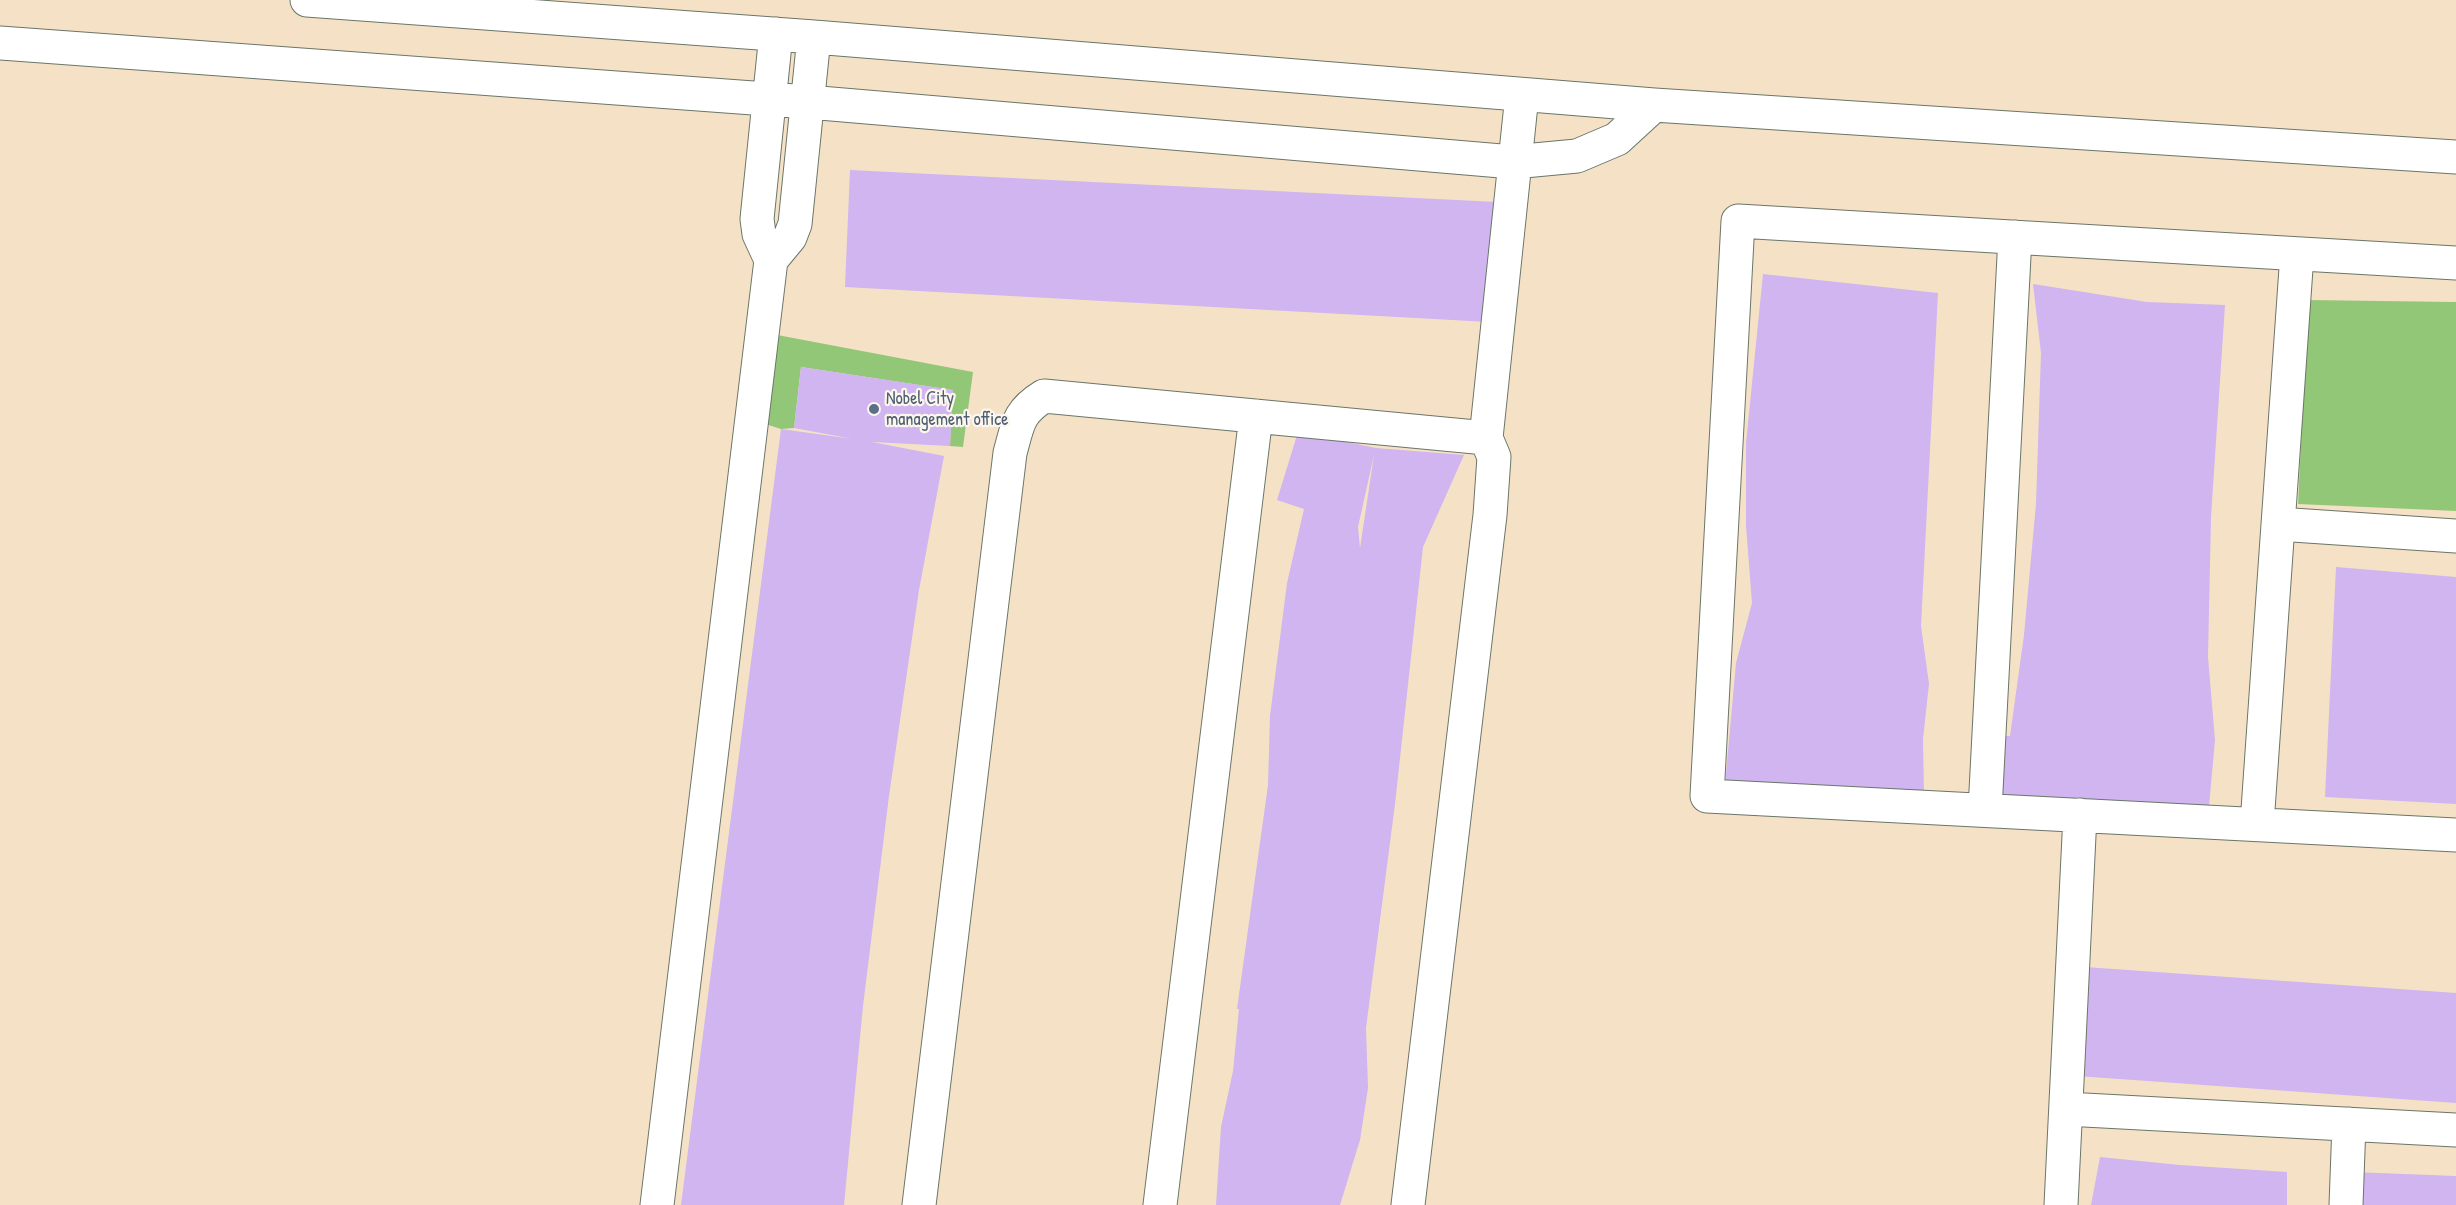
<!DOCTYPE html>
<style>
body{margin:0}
canvas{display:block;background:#f5e1c6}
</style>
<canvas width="2456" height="1205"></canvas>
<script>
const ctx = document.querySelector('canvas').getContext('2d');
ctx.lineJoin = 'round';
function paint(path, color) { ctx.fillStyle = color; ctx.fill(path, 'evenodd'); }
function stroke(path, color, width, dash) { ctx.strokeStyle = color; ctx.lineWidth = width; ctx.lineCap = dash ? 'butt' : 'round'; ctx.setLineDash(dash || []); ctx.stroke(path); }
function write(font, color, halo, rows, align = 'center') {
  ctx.font = font + ' "Patrick Hand",sans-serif'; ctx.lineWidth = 4.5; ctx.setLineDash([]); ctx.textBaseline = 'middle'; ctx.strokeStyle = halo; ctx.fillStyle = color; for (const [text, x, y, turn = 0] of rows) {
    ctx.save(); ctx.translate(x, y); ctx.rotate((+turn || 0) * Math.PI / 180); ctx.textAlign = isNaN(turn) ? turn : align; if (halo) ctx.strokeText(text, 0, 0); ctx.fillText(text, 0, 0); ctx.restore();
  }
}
const green = new Path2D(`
 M 2308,300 L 2456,302 L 2456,511 L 2298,504 Z
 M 772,334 L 973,372 L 963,447 L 950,446 L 952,390 L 801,367 L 794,428 L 781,429 L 759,422 Z`);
const building = new Path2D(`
 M 850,170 L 1497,202 L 1489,322 L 845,287 Z
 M 1763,274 L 1938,293 L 1921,626 L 1929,684 L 1923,739 L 1924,797 L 1725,784 L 1736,663 L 1752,603 L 1746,526 L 1746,443 Z
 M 2033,284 L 2147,302 L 2225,305 L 2211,517 L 2208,657 L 2215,740 L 2208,817 L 2000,799 L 2003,736 L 2010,736 L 2024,635 L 2036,504 L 2041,353 Z
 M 801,367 L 953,390 L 950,446 L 872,442 L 944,456 L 919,590 L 889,796 L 863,1006 L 844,1205 L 681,1205 L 781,429 L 853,439 L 794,428 Z
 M 1298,432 L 1376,448 L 1464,455 L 1423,547 L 1395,804 L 1366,1028 L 1368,1088 L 1360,1140 L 1340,1205 L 1216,1205 L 1221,1127 L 1233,1071 L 1239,1009 L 1237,1009 L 1268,785 L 1270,716 L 1287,583 L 1304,509 L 1277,500 ZM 1374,455 L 1360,548 L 1358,527 Z
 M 2336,567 L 2456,577 L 2456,804 L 2325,797 Z
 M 2085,967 L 2456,993 L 2456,1103 L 2077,1076 Z
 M 2100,1157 L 2180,1165 L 2287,1172 L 2287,1205 L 2091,1205 Z
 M 2352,1172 L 2456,1176 L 2456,1205 L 2351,1205 Z`);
const minor = new Path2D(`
 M 307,0 L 814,37 L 1654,105 L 2456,157
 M 0,43 L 808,102 L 1513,162 L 1577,156 L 1617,139 L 1654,105
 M 771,260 L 790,237 L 795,224 L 814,37
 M 2456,263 L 1738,221 L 1707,796 L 2456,835
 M 1486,438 L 1522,95
 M 2278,524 L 2456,536
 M 1985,810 L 2015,237
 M 2257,824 L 2297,254
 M 2066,1109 L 2456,1130
 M 657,1205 L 771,260 L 759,234 L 757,219 L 776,34
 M 919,1205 L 1010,453 C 1018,424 1018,412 1044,396 L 1486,438 L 1494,457 L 1490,515 L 1408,1205
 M 1160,1205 L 1256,416
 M 2061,1205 L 2080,815
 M 2346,1205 L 2349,1124`);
const markers = [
 [874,409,6,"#5c6f8a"]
];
const serviceNames = [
 ["Nobel City",886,399],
 ["management office",886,420]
];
paint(green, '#93c778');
paint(building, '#d0b5f0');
stroke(minor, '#6a7667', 35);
stroke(minor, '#fff', 33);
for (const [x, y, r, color] of markers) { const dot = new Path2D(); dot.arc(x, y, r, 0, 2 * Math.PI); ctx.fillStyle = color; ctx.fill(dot); stroke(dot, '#fbf7ec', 2); }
write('18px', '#4e5e75', '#fbf7ec', serviceNames, 'left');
</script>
